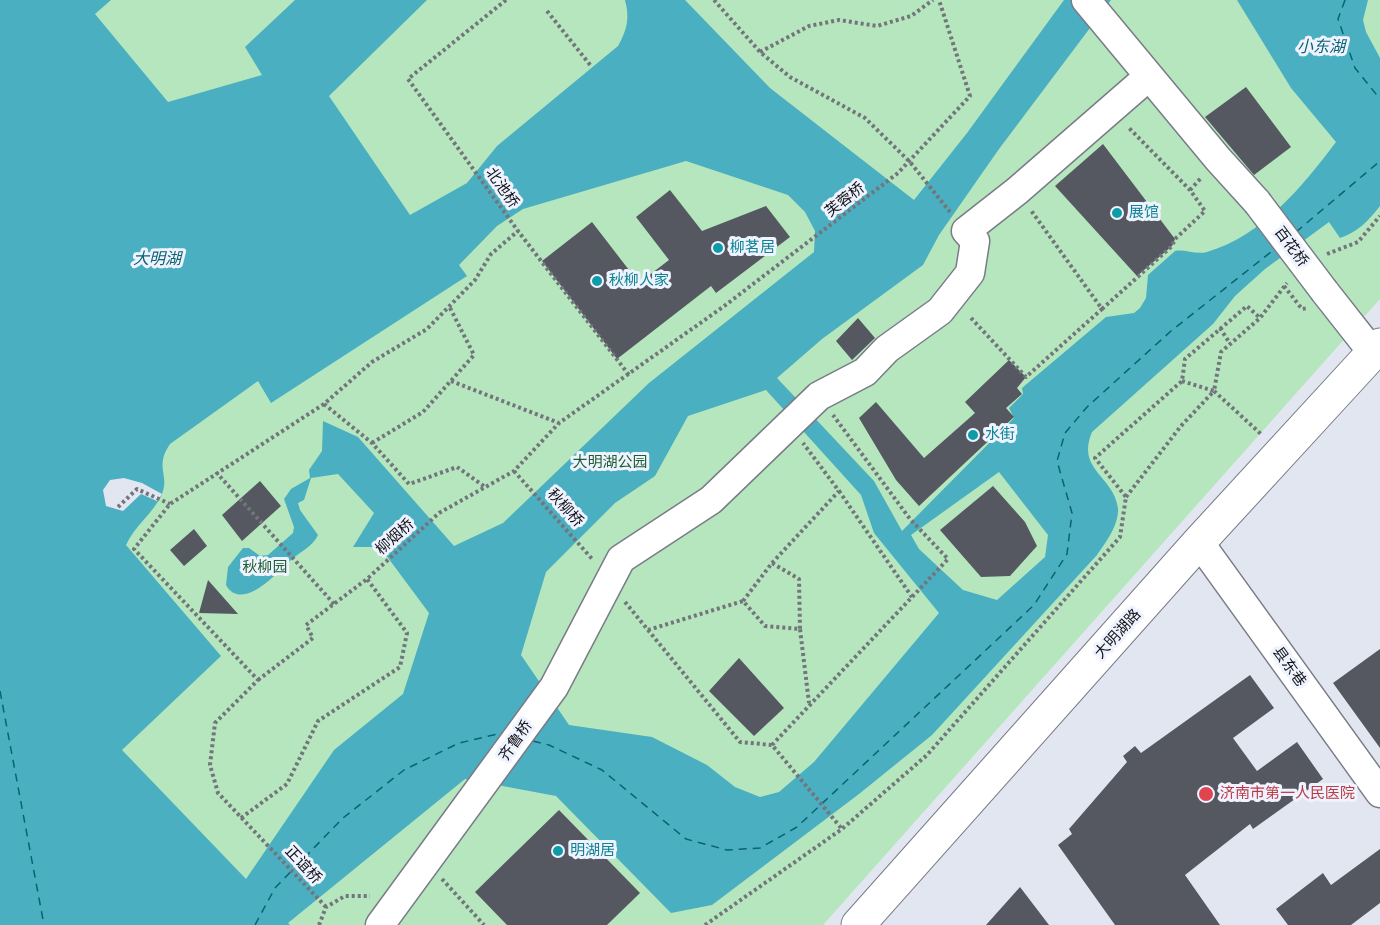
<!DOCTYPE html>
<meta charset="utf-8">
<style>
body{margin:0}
canvas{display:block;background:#e2e6f1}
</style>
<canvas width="1380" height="925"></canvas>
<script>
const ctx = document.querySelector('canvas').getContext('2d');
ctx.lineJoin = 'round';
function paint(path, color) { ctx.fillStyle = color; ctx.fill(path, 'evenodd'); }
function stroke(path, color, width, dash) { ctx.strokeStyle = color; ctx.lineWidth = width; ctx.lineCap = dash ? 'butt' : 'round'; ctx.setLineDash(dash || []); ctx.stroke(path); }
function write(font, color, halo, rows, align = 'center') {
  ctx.font = font + ' "Open Sans","Noto Sans SC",sans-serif'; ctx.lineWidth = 6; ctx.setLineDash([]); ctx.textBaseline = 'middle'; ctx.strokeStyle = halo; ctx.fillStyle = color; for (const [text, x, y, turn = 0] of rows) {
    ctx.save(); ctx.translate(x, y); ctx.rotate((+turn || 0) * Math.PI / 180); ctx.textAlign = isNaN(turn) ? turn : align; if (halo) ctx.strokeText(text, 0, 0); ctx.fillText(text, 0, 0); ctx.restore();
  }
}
const green = new Path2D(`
 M 0,0 L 1380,0 L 1380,299 L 823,925 L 0,925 Z`);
const water = new Path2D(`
 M 0,0 L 111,0 L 95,14 L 168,102 L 262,75 L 245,47 L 295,0 L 427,0 L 329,96 L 410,215 L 467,183 L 497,146 L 618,46 C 627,30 630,18 625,0 L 685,0 L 770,88 L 914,200 L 967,133 L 1064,0 L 1111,0 L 999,149 L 939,235 L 923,265 L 822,339 L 777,378 L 874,481 L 902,531 L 1014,418 L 1009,408 L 1023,394 L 1022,388 L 1106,317 L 1134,313 L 1140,308 L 1146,298 L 1148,275 L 1175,251 C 1185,249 1196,255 1207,252 C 1262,236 1303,186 1336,142 L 1291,88 L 1237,0 L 1368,0 L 1363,20 L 1366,32 L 1380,58 L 1380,206 C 1368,221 1358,232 1340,238 L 1329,222 L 1265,269 L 1235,296 L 1213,324 L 1092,432 C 1076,470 1114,476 1118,508 C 1119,525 1106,542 1097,555 L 932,735 L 859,794 L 712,905 L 671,913 L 556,796 L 465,779 L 288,923 L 290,925 L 0,925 ZM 686,161 L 788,195 L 805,212 L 815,231 L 814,252 L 649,383 L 503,523 L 454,546 L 358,437 L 323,421 L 322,451 L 309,470 L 310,478 L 291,489 L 284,499 L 294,527 L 293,533 L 268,555 L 260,556 L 249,548 L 243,548 L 228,567 L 226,585 C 242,613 278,572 291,560 C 300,552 313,546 318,535 L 300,510 L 298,503 L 304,500 L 311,478 L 338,474 L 374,513 L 353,547 L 380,547 L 429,613 L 403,694 L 334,750 L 246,879 L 122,750 L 221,656 L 126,545 C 134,526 154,513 162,494 C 170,475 154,467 170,444 L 258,381 L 271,403 L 467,276 L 459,265 L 497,226 L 523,209 ZM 766,390 L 861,495 L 874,533 L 939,613 L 814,762 L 779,792 L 760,797 L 735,787 L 707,765 L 652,737 L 569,725 L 521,655 L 546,572 L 615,503 L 655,476 L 688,416 ZM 999,472 L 1048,535 L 1045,557 L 997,600 L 963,590 L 919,549 L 911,535 Z`);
const pier = new Path2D(`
 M 124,478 L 142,483 L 162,494 L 157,501 L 141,494 L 123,511 L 106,506 L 103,490 L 110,480 Z`);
const ferry = new Path2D(`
 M 1345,0 L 1338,19 L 1355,68 L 1380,99
 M 1296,232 L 1380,161
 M 0,691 L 44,925
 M 533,741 L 549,745 L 602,770 L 686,839 L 727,850 L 760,848 L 797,827 L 1034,605 L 1067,554 L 1072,513 L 1057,461 L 1065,433 L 1087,407 L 1171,331 L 1276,248
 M 255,925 L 275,888 L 343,818 L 404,770 L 459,743 L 502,733`);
const building = new Path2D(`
 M 1246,87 L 1291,147 L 1254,175 L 1205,117 Z
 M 1103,144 L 1175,239 L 1172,246 L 1137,276 L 1055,186 Z
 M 670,190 L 702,231 L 766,206 L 790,237 L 716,293 L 711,286 L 617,359 L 542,261 L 592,222 L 639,283 L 669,260 L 636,217 Z
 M 858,318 L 875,338 L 852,360 L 836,341 Z
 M 1009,360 L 1026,377 L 1017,388 L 1022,394 L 1006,408 L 1014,417 L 919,506 L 896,480 L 859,418 L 876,402 L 924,458 L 975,413 L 965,402 Z
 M 260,481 L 281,506 L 242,541 L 222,515 Z
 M 993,486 L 1025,522 L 1037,546 L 1010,576 L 981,577 L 940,530 Z
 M 194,529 L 207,546 L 184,566 L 170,550 Z
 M 208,580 L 238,614 L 199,613 Z
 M 1380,649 L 1380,748 L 1333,683 Z
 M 739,658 L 784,708 L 754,736 L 709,691 Z
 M 1250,675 L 1274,708 L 1233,738 L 1257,771 L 1297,742 L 1323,779 L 1253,829 L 1250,824 L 1185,875 L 1220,925 L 1115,925 L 1058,845 L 1072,834 L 1069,829 L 1127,762 L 1123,756 L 1135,746 L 1141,753 Z
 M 559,810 L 640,893 L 607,925 L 507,925 L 475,892 Z
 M 1380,849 L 1380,903 L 1351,925 L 1288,925 L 1276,909 L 1323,873 L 1331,885 Z
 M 1020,887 L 1049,925 L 986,925 Z`);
const path = new Path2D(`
 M 506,0 L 408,79 L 518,231 L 629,375
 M 714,0 L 760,52 L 790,77 L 865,118 L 910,162 L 950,212
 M 547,11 L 591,66
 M 760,52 L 809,26 L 839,20 L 877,26 L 911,16 L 933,0
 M 1190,190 L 1202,177
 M 1327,254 L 1358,242 L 1380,216
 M 1284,286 L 1302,309 L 1308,308
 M 1102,309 L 1172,246 L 1175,239 L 1205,211 L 1190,190 L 1128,127
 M 971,318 L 1026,377 L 1102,309 L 1030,209
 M 1220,328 L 1229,342
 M 451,381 L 559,423
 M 1182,381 L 1214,391 L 1221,352 L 1260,318 L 1287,283
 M 324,404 L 372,443 L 409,484 L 457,467 L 485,487
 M 372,443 L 423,412 L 474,355 L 449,306
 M 514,471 L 593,560
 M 216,472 L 334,604
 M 839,491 L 912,597
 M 1126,497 L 1181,426 L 1214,391 L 1262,435
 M 118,507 L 137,489 L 170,504
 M 772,563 L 839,491 L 803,443
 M 743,601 L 772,563 L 799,579 L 800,629
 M 625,602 L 740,742 L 772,745 L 842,829
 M 648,630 L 743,601 L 765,626 L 800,629 L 809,703
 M 258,680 L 313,638 L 306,625 L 367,579 L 439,513 L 514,471 L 559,423 L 723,307 L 898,173 L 970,96 L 939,0
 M 772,745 L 948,559 L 910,519 L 833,415
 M 241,818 L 287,784 L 318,721 L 400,667 L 407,633 L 367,579
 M 442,879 L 484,925
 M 326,907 L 218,793 L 210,765 L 215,723 L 258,680 L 134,549 L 170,504 L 324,404 L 372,362 L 427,329 L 475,280 L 491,254 L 518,231
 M 319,925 L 326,907 L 345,896 L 370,896
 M 705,925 L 842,829 L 927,755 L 1120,537 L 1126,497 L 1095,458 L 1182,381 L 1185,359 L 1247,306 L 1260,318`);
const minor = new Path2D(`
 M 1086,0 L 1218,159 L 1257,202
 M 1325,292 L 1373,353
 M 1199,542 L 1380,793
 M 380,925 L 554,687 L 621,559 L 711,500 L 819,396 L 865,372 L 887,349 L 940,311 L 970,273 L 975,241 L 966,231 L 1017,191 L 1148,77`);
const major = new Path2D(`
 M 858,925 L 1199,542 L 1380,345`);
const minorBridge = new Path2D(`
 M 1257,202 L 1325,292`);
const markers = [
 [1117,213,6,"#0f9aa8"],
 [718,248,6,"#0f9aa8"],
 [597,281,6,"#0f9aa8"],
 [973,435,6,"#0f9aa8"],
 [1206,794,8,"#e0444e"],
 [558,851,6,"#0f9aa8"]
];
const streetNames = [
 ["北池桥",502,188,55],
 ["芙蓉桥",845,200,-38],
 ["百花桥",1291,247,53],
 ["秋柳桥",565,508,48],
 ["柳烟桥",395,537,-42],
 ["大明湖路",1118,634,-48],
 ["县东巷",1289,667,54],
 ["齐鲁桥",516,741,-55],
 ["正谊桥",303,865,47]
];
const cultureNames = [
 ["展馆",1129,213],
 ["柳茗居",730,248],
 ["秋柳人家",609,281],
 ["水街",985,435],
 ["明湖居",570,851]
];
const parkNames = [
 ["大明湖公园",610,463],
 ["秋柳园",265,568]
];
const healthNames = [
 ["济南市第一人民医院",1220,794]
];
const waterNames = [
 ["小东湖",1321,47],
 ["大明湖",157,259]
];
paint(green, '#b6e6bd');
paint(water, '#4aafc1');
paint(pier, '#e2e6f1');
stroke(ferry, '#0c626f', 1.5, [8, 6]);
paint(building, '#555861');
stroke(minor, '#797c87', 31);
stroke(major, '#797c87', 35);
stroke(path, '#73757c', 4, [3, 3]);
stroke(minor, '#fff', 28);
stroke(major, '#fff', 33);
stroke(minorBridge, '#797c87', 31, []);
stroke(minorBridge, '#fff', 28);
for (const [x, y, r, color] of markers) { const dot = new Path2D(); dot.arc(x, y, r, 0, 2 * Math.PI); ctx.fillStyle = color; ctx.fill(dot); stroke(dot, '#eff3ff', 2); }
write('15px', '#111216', '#eff3ff', streetNames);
write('15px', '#0d838f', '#eff3ff', cultureNames, 'left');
write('15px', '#1e5e2f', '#eff3ff', parkNames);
write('15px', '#be3a42', '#eff3ff', healthNames, 'left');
write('italic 16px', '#0c626f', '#eff3ff', waterNames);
</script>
